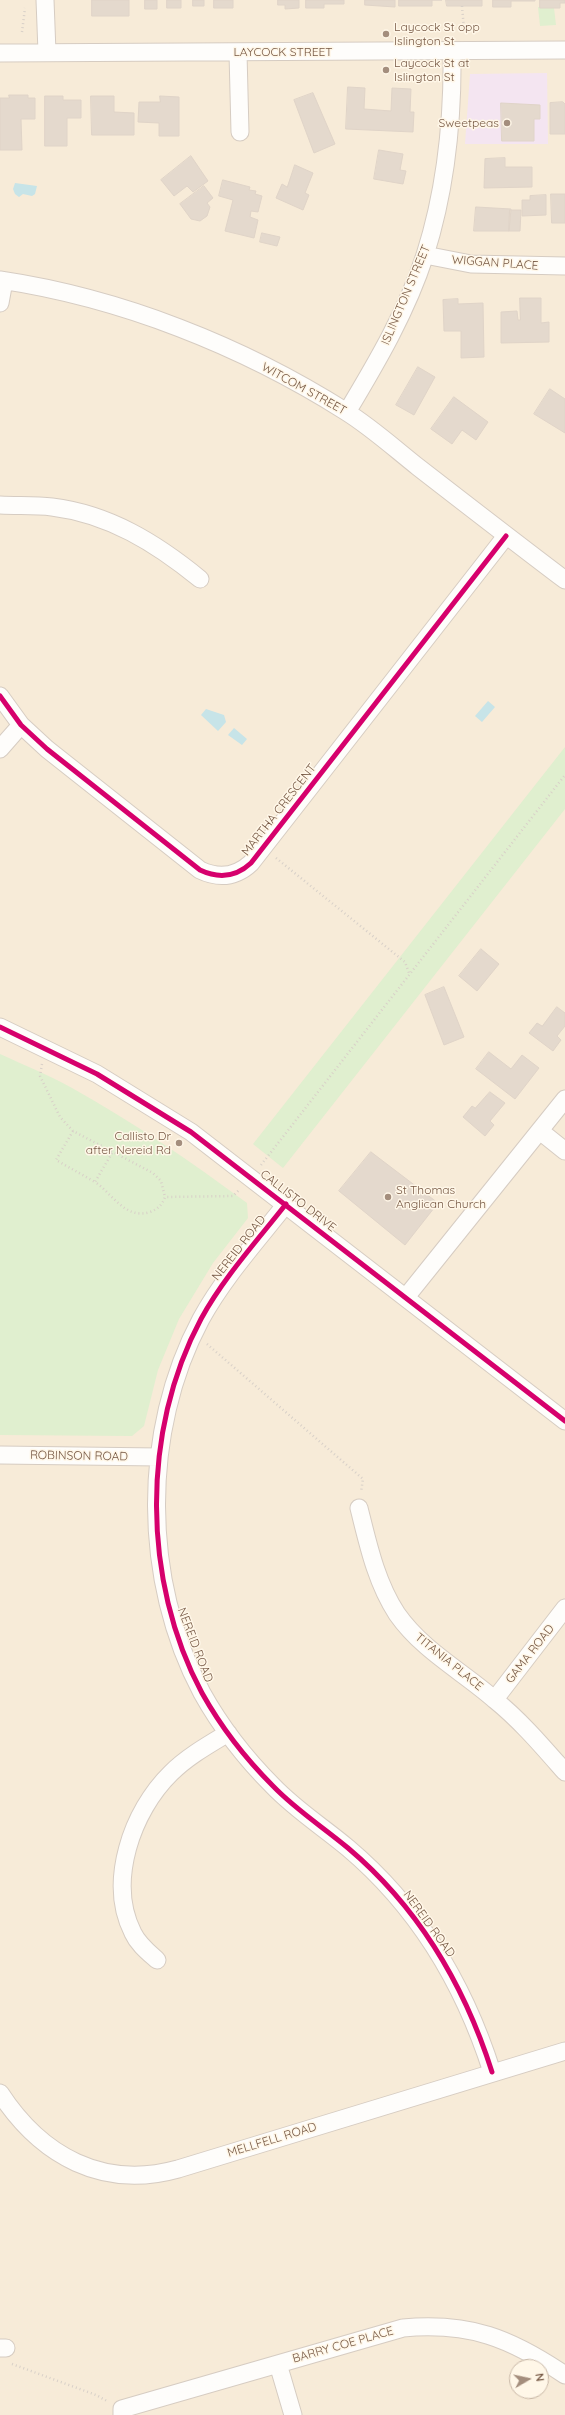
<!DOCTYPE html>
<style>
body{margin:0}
#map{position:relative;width:565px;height:2415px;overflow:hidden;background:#f7f1e6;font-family:Quicksand,sans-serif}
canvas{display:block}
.north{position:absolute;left:509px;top:2359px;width:40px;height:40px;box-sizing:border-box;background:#fff7e8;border:1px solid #c9b8a7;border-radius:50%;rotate:81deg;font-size:11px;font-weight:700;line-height:16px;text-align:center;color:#775945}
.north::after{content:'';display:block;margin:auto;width:14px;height:18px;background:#a48e7d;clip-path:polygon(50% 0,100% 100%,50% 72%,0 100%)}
</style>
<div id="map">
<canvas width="565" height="2415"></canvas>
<div class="north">N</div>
</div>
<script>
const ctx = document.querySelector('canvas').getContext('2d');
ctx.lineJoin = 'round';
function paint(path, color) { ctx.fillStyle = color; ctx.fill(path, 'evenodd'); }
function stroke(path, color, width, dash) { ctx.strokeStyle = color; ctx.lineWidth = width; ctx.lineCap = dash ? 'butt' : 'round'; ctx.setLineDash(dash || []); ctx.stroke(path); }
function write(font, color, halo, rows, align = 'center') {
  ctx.font = font + ' Quicksand,sans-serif'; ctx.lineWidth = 3; ctx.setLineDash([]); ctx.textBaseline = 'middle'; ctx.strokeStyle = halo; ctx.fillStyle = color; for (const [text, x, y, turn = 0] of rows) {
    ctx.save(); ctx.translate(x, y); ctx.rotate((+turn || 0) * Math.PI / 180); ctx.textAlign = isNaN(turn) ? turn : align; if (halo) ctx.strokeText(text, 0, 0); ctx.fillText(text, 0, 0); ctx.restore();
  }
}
const residential = new Path2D(`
 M 0,0 L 565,0 L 565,2415 L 0,2415 ZM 517,2367 L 541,2367 L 541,2391 L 517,2391 Z`);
const education = new Path2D(`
 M 547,73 L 548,144 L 465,144 L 470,74 Z`);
const green = new Path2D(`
 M 538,7 L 554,8 L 556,25 L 540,26 Z
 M 565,747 L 565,809 L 283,1168 L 253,1144 Z
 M 0,1054 C 24,1065 49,1075 72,1088 C 133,1122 190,1161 247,1203 L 248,1218 L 213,1263 L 179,1319 L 158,1370 L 144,1426 L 132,1436 L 0,1435 Z`);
const water = new Path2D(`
 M 15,183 L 37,186 L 35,194 L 32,196 L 23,194 L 19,197 L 15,194 L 13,189 Z
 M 488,701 L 495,707 L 482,722 L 475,716 Z
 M 206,709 L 224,715 L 226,722 L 218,731 L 201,715 Z
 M 234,728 L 247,739 L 242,745 L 228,735 Z`);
const building = new Path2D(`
 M 92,0 L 129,0 L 129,16 L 92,16 Z
 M 145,0 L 157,0 L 157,9 L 145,9 Z
 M 167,0 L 181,0 L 181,8 L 167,8 Z
 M 193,0 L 204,0 L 204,6 L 193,6 Z
 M 214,0 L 233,0 L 233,8 L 214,8 Z
 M 278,0 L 299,0 L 299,8 L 285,9 L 285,5 L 278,5 Z
 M 306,0 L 344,0 L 344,4 L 324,4 L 324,8 L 306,8 Z
 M 365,0 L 395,0 L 395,7 L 365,5 Z
 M 399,0 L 442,0 L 432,0 L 432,6 L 399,6 Z
 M 446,0 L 482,0 L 482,6 L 447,6 Z
 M 493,0 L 535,0 L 535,1 L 511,1 L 511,7 L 493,7 Z
 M 540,0 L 565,0 L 565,3 L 560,3 L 560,8 L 540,8 Z
 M 348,87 L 365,88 L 364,109 L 391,111 L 392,88 L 411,89 L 410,112 L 414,112 L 413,132 L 346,129 Z
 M 313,93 L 335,144 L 314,153 L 294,100 Z
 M 9,95 L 28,95 L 28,98 L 35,98 L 35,119 L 21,119 L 22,150 L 0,150 L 0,98 L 9,98 Z
 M 45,96 L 63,96 L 63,100 L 81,100 L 81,118 L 67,118 L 67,146 L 45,146 Z
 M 91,96 L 114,96 L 114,112 L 134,113 L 134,135 L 92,135 Z
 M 160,96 L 179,97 L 179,136 L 159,136 L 159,123 L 138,122 L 139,102 L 160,102 Z
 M 563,102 L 565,104 L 565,134 L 550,134 L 550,103 Z
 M 501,103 L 540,105 L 540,119 L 534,119 L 534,141 L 502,141 Z
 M 379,150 L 403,154 L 400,170 L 406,171 L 403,184 L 374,179 Z
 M 191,156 L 208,181 L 193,192 L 187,186 L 174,196 L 161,180 Z
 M 505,158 L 505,167 L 532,167 L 532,187 L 484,188 L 485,159 Z
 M 295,165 L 313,173 L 305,193 L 309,195 L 303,210 L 276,198 L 282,184 L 287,187 Z
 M 223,180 L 250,187 L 249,190 L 256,191 L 255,194 L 262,196 L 258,212 L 251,211 L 250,217 L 258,220 L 254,238 L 225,231 L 233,200 L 219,196 Z
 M 204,186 L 213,198 L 207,203 L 210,207 L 207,216 L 200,221 L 191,219 L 180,204 Z
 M 551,194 L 565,194 L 565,223 L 552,223 Z
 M 546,195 L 546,215 L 522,216 L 522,200 L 530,200 L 530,196 Z
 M 476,207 L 511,209 L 509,231 L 474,231 Z
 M 510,210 L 521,210 L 520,231 L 509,231 Z
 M 262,233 L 280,237 L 277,246 L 260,242 Z
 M 520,298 L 541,298 L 541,323 L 549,322 L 549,342 L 501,343 L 501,312 L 517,311 L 518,320 L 520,320 Z
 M 458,299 L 458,304 L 483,303 L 484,357 L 461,358 L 461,331 L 444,331 L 443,300 Z
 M 418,367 L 435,377 L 414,415 L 396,405 Z
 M 550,389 L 565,399 L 565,433 L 534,414 Z
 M 454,397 L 488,422 L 476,440 L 462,430 L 452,444 L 431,429 Z
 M 481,949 L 499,964 L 477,991 L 459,976 Z
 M 444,987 L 464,1037 L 444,1045 L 425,995 Z
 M 557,1007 L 565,1013 L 565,1026 L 557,1036 L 561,1040 L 553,1051 L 529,1033 L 537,1023 L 542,1026 Z
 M 489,1052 L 511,1069 L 522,1055 L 539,1068 L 515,1099 L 476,1069 Z
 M 490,1092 L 505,1103 L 490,1121 L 494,1125 L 485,1136 L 463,1117 L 472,1106 L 475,1108 Z
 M 371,1152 L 438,1203 L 405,1245 L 339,1191 Z`);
const path = new Path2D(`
 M 462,6 L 464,29
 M 22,32 L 25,8
 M 276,858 L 405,962 L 409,973
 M 42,1064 L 40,1076 L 60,1117 L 73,1131 L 153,1173 L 161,1181 L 165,1197
 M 73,1131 L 56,1160 L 95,1182
 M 112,1153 L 95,1182 C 112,1193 125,1220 150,1212 C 158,1209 162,1205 165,1197 L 233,1196 L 239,1190
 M 261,1165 L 565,775
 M 207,1344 L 363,1479 L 361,1492
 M 12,2364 L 96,2395 L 107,2401`);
const minor = new Path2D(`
 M 45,0 L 47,52
 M 0,53 L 565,50
 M 238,53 L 240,132
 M 425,255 L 471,264 L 565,266
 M 0,280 C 121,298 242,346 345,411 C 371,427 394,448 418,467 C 467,505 516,543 565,580
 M 0,303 L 4,281
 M 347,412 C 377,362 407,311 425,255 C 446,189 453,120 452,51
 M 0,505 C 17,506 35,505 52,507 C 109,514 156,543 200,579
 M 0,696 L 21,725 L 47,749 L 200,870 C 219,879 236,877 251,863 L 506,536
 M 0,749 L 21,725
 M 0,1027 L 97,1074 L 191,1132 L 565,1421
 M 540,1131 L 565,1151
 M 286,1204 C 257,1241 224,1277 201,1319 C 141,1431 142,1581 202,1693 C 221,1727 246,1759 273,1786 C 296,1810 323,1827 348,1848 C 419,1908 464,1984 492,2072
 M 406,1297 L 565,1099
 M 0,1455 L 159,1457
 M 359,1508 C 368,1544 376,1582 397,1614 C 423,1651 462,1671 495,1700 C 521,1721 543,1747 565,1772
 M 495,1699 L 565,1608
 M 157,1960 C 148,1952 138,1944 133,1933 C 107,1882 132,1811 171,1773 C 187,1757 208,1745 228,1733
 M 0,2093 C 41,2156 103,2190 178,2169 L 565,2051
 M 0,2348 L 6,2348
 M 278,2364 L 293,2415
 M 122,2415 L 122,2409 L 403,2328 C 470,2322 510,2338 565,2375`);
const cycleway = new Path2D(`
 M 0,696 L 21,725 L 47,749 L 200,870 C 219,879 236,877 251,863 L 506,536
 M 0,1027 L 97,1074 L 191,1132 L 565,1421
 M 286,1204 C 257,1241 224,1277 201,1319 C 141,1431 142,1581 202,1693 C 221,1727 246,1759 273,1786 C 296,1810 323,1827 348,1848 C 419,1908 464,1984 492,2072`);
const markers = [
 [386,34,4,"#a48e7d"],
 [386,70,4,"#a48e7d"],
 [507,123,4,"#a48e7d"],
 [179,1143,4,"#a48e7d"],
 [388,1197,4,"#a48e7d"]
];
const poiNames = [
 ["Laycock St opp",394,27],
 ["Islington St",394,41],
 ["Laycock St at",394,63],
 ["Islington St",394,77],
 ["Sweetpeas",499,123,"right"],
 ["Callisto Dr",171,1136,"right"],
 ["after Nereid Rd",171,1150,"right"],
 ["St Thomas",396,1190],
 ["Anglican Church",396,1204]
];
const streetNames = [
 ["LAYCOCK STREET",283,52],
 ["WIGGAN PLACE",495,263,4],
 ["ISLINGTON STREET",406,295,-67],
 ["WITCOM STREET",304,389,29],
 ["MARTHA CRESCENT",279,810,-52],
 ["CALLISTO DRIVE",298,1201,38],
 ["NEREID ROAD",239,1248,-52],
 ["ROBINSON ROAD",79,1456,1],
 ["NEREID ROAD",195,1645,69],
 ["GAMA ROAD",530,1654,-52],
 ["TITANIA PLACE",449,1662,39],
 ["NEREID ROAD",429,1924,54],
 ["MELLFELL ROAD",272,2140,-17],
 ["BARRY COE PLACE",343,2345,-16]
];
paint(residential, '#f7ebd8');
paint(education, '#f4e5f1');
paint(green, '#e0efcf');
paint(water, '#c7e4e8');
paint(building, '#e4d9cd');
stroke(building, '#e0d4c8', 1);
stroke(minor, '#d6ccc2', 19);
stroke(path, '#d8d0c8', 2.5, [1, 3]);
stroke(minor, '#fefdfb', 17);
stroke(cycleway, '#d6006c', 5);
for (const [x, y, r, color] of markers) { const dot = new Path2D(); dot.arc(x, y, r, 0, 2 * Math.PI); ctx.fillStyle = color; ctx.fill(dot); stroke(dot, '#fff7e8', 1.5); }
write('12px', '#775945', '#fff7e8', poiNames, 'left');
write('12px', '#775945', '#fff7e8', streetNames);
</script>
